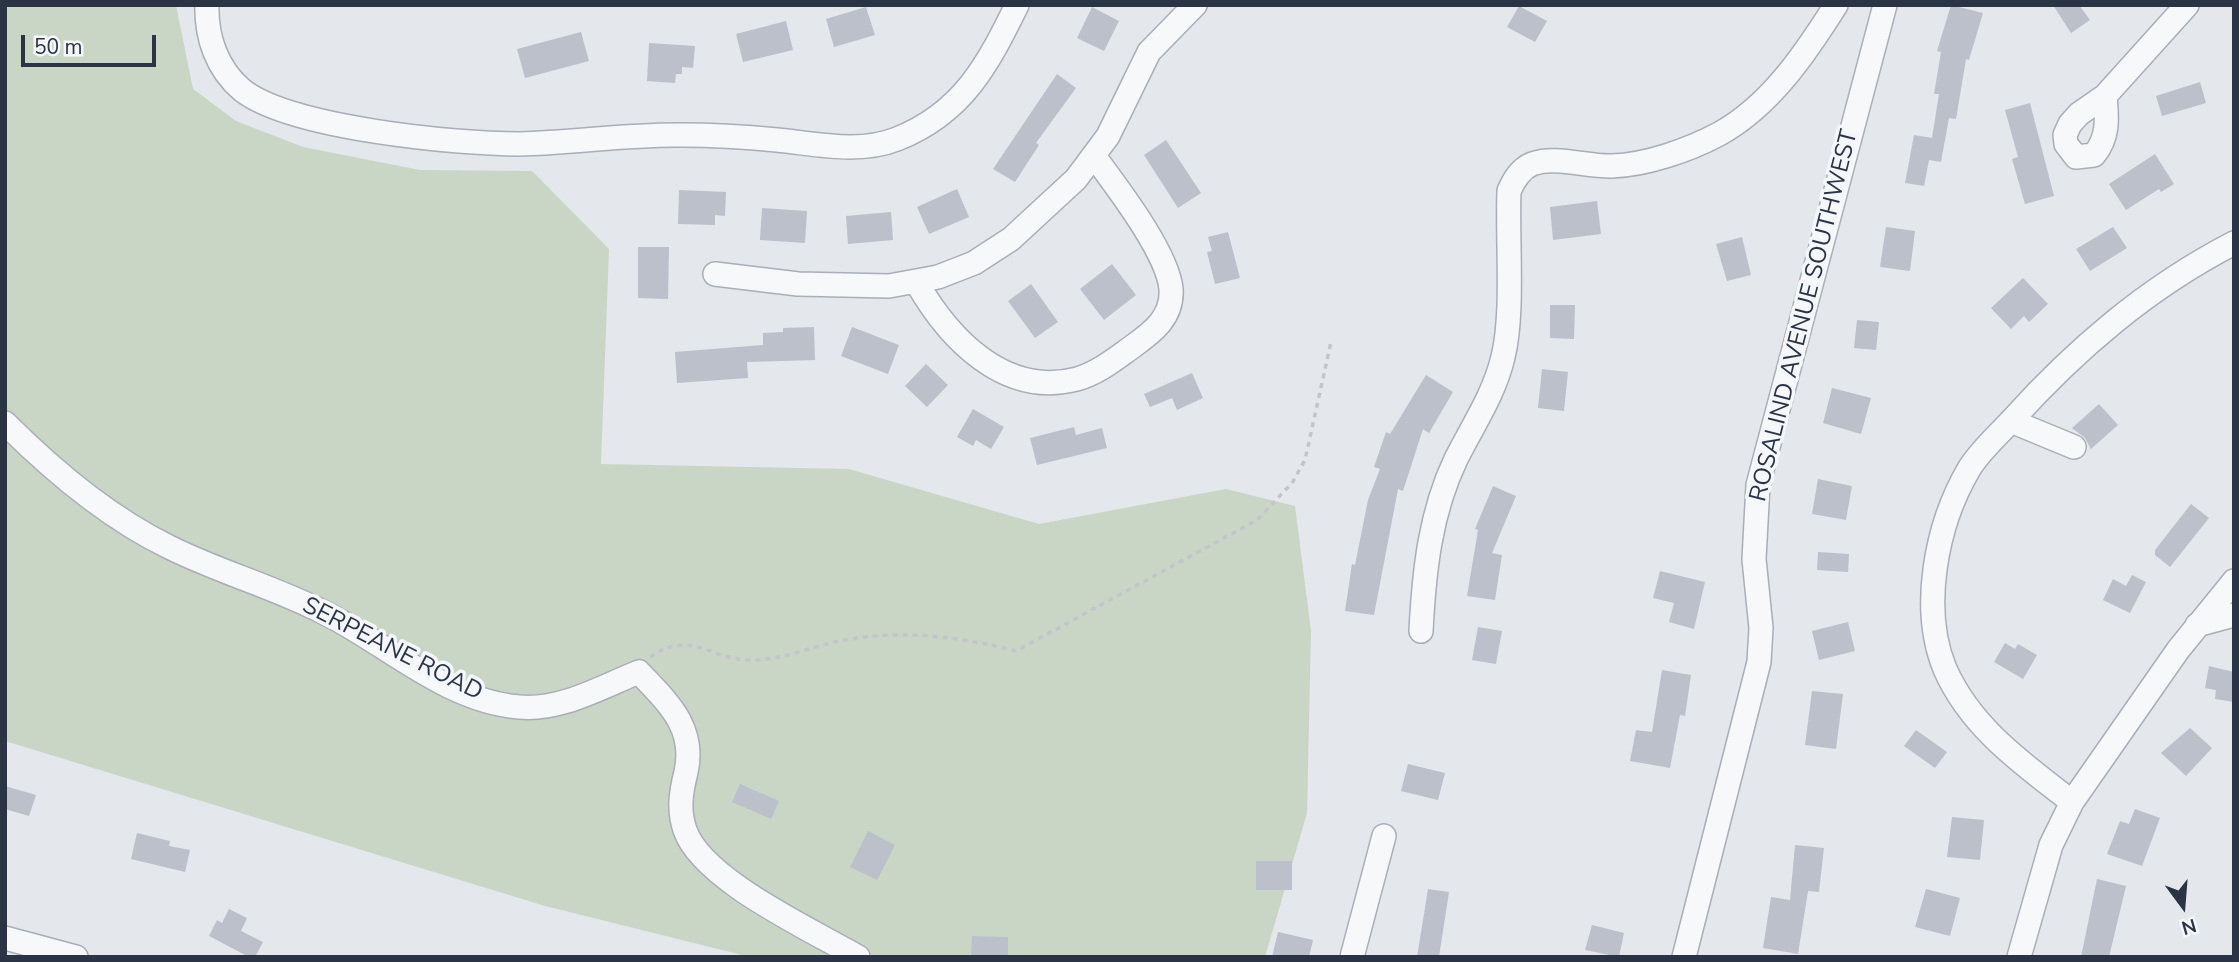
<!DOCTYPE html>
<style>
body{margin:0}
#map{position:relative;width:2239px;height:962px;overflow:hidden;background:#e4e7ec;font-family:"Nunito Sans",sans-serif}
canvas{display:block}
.frame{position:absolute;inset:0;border:7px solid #2b3445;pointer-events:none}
.north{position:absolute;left:2148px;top:871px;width:70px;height:70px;-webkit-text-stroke:5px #f4f6f9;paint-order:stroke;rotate:164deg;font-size:19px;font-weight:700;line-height:28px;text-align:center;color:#2b3445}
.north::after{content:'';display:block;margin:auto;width:24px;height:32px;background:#2b3445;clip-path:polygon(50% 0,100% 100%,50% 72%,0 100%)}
.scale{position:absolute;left:21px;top:35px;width:135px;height:32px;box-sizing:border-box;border:4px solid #2b3445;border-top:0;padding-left:9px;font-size:21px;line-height:24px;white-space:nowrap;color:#2b3445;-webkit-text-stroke:5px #f4f6f9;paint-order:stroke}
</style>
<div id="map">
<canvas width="2239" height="962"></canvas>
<div class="frame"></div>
<div class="north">N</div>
<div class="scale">50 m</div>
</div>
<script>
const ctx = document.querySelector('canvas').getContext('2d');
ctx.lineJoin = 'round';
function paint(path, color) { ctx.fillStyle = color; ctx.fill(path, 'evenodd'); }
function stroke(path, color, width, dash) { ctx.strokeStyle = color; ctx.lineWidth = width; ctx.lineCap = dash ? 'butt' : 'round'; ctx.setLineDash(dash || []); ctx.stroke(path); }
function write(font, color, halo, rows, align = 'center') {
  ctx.font = font + ' "Nunito Sans",sans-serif'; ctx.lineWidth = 7; ctx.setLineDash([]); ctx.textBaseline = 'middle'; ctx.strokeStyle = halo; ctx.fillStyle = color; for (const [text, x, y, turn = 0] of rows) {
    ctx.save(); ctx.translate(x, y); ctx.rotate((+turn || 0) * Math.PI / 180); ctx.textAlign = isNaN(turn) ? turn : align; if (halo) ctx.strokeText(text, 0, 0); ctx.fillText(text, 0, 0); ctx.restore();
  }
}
const green = new Path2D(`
 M 5,5 L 176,5 L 193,89 L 236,121 L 303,147 L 420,170 L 532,171 L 609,249 L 601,464 L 849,469 L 1039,524 L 1226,489 L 1295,506 L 1311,631 L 1307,813 L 1265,957 L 750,957 L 545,906 L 5,741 Z`);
const building = new Path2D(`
 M 1951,5 L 1983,13 L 1969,60 L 1966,59 L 1956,119 L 1949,118 L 1941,162 L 1929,160 L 1924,186 L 1905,183 L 1914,135 L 1932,138 L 1939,94 L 1934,94 L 1941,52 L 1937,51 Z
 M 2053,5 L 2079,5 L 2090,20 L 2071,33 Z
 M 1519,6 L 1547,21 L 1535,42 L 1507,27 Z
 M 866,7 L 875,35 L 834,47 L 826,19 Z
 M 1092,7 L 1119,21 L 1104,51 L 1077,38 Z
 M 786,21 L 793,50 L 743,62 L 736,34 Z
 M 581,32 L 589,61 L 525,78 L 517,49 Z
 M 649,43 L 695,46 L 693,68 L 682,67 L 682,74 L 676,74 L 675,83 L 647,81 Z
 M 1057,74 L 1076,88 L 1036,143 L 1039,145 L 1015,182 L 993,169 Z
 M 2200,82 L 2206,103 L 2162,116 L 2156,96 Z
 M 2030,103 L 2054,196 L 2025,204 L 2012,159 L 2018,157 L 2005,110 Z
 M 1166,140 L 1201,193 L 1178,208 L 1144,155 Z
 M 2155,154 L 2174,184 L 2161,192 L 2159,189 L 2126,210 L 2109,184 Z
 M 957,189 L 969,217 L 929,234 L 917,207 Z
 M 679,190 L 726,192 L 725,216 L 715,215 L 715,225 L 678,224 Z
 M 1597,201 L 1601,234 L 1553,240 L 1550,207 Z
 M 762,208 L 807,211 L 805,243 L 760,240 Z
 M 891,212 L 893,240 L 848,244 L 846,216 Z
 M 1886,227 L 1915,231 L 1910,271 L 1880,267 Z
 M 2113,227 L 2127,248 L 2090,271 L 2076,249 Z
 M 1228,232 L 1240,278 L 1215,284 L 1207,252 L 1212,251 L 1208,237 Z
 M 1742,237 L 1751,275 L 1727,281 L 1716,244 Z
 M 638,247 L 669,247 L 668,299 L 638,298 Z
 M 1112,264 L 1136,295 L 1104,320 L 1080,289 Z
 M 2023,278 L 2048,304 L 2029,322 L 2024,316 L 2011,329 L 1991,308 Z
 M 1031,284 L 1058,322 L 1035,338 L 1008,301 Z
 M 1550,305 L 1575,305 L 1574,339 L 1550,338 Z
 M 1857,320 L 1879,322 L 1876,350 L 1854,348 Z
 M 814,327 L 815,360 L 747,362 L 748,378 L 677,383 L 675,352 L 763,345 L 763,333 L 783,332 L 783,328 Z
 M 852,327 L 899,345 L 888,374 L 841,356 Z
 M 926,364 L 948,385 L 927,407 L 905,386 Z
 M 1542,369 L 1568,372 L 1564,411 L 1538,408 Z
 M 1192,373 L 1203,398 L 1177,410 L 1172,398 L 1150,407 L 1144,394 Z
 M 1426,375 L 1453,392 L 1429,433 L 1423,429 L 1403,491 L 1398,489 L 1374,615 L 1345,611 L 1352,564 L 1355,565 L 1368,500 L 1380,469 L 1374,467 L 1386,432 L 1390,434 Z
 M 1832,388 L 1871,398 L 1861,434 L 1823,423 Z
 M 2099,404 L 2118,425 L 2091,449 L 2085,438 L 2072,428 Z
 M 973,409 L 1004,427 L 991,449 L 976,440 L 973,446 L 957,437 Z
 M 1074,427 L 1076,435 L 1102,428 L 1107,448 L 1037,465 L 1030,438 Z
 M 1818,479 L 1852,486 L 1846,520 L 1812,514 Z
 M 1493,486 L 1516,496 L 1492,553 L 1502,555 L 1495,600 L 1467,596 L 1478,530 L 1475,529 Z
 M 2191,504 L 2209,518 L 2170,567 L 2155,555 L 2155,550 Z
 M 1818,552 L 1849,554 L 1848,572 L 1817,570 Z
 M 1660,571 L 1705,582 L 1694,629 L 1669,622 L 1674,603 L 1653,598 Z
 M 2132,575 L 2146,582 L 2130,613 L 2103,600 L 2113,579 L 2126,586 Z
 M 1848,622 L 1855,651 L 1819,660 L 1812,631 Z
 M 1478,627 L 1502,631 L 1496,664 L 1472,660 Z
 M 2005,643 L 2015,649 L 2018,644 L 2037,655 L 2023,679 L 1994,662 Z
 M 2209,666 L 2234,672 L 2234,702 L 2215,699 L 2216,690 L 2205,688 Z
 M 1662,670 L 1691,675 L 1685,716 L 1680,715 L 1670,768 L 1630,761 L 1636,730 L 1652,732 Z
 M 1812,691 L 1843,694 L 1836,749 L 1805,745 Z
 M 2190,728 L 2212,748 L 2186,776 L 2161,753 Z
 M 1916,730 L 1947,752 L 1935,768 L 1904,746 Z
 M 1408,764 L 1445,773 L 1438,800 L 1401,791 Z
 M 740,784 L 779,801 L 771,819 L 732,802 Z
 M 5,786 L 36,795 L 29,816 L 5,809 Z
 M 2135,809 L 2160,818 L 2142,866 L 2107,854 L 2120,821 L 2129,824 Z
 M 1952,817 L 1984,820 L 1980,860 L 1947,857 Z
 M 868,831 L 895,845 L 877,880 L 850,867 Z
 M 137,833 L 170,841 L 169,846 L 190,850 L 185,872 L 131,859 Z
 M 1795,845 L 1824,848 L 1819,892 L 1808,891 L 1798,954 L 1763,948 L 1771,897 L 1790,900 Z
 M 1256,861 L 1292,861 L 1292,890 L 1256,890 Z
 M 2097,879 L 2126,886 L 2109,957 L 2081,957 Z
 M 1428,889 L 1449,892 L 1439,957 L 1417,957 Z
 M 1926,889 L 1960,898 L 1950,936 L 1915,927 Z
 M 229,909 L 247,918 L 241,931 L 263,942 L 255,957 L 249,957 L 209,936 L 217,920 L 222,923 Z
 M 1592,925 L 1624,933 L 1619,957 L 1585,950 Z
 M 1278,932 L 1313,940 L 1309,957 L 1272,957 Z
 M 972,936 L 1008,937 L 1008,957 L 971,957 Z`);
const path = new Path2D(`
 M 650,657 C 691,628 711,661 752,660 C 786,660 818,643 851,639 C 907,630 962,637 1016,651 L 1257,520 L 1292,483 L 1305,460 L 1331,342`);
const minor = new Path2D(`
 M 207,5 C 206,37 217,69 242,90 C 290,128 456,144 519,144 C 573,143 627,134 682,135 C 714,135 746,137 777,140 C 817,144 859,154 897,139 C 963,113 988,64 1017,5
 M 2105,96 C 2107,118 2109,137 2094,155 L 2076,157 L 2066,144 L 2065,135 L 2070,124 L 2079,114 L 2105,96 L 2187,5
 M 715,274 L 798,284 L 889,286 L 938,277 L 974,263 L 1011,239 L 1076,179 L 1108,136 L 1149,52 L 1195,5
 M 917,283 C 949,339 1005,398 1077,379 C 1098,373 1115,359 1132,347 C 1153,332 1173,317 1171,289 C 1168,253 1116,186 1094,156
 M 2011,421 L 2074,447
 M 5,423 C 53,471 107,517 169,547 C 219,572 274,587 325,613 C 387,644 446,701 519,707 C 561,711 601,687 639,672 C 667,702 696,727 686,772 C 681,792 678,810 685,830 C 702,880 812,930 858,957
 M 2197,625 L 2234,615
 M 1421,631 C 1424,572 1430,513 1456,459 C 1473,425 1494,395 1503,357 C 1514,313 1507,240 1509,191 C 1514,180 1520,169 1532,164 C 1555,155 1587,167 1612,166 C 1646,165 1689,150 1719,134 C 1770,106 1805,54 1836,5
 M 2072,802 C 2023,764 1971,728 1945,669 C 1920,609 1936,525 1969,469 C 1979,452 1997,436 2011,421 C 2076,349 2147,288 2234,243
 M 5,938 L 76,957
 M 1352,957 L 1384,836
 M 1684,957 L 1759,662 L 1761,628 L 1754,559 L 1758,485 L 1885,5
 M 2019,957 L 2051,845 L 2072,802 L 2178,650 L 2234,581`);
const streetNames = [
 ["ROSALIND AVENUE SOUTHWEST",1805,316,-76],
 ["SERPEANE ROAD",392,650,27]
];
paint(green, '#c9d6c5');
paint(building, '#bbc0ca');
stroke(minor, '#a9aeb7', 26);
stroke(path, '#c2c5cb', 3.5, [5, 5]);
stroke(minor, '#f7f8fa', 23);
write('24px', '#2b3445', '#f4f6f9', streetNames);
</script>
